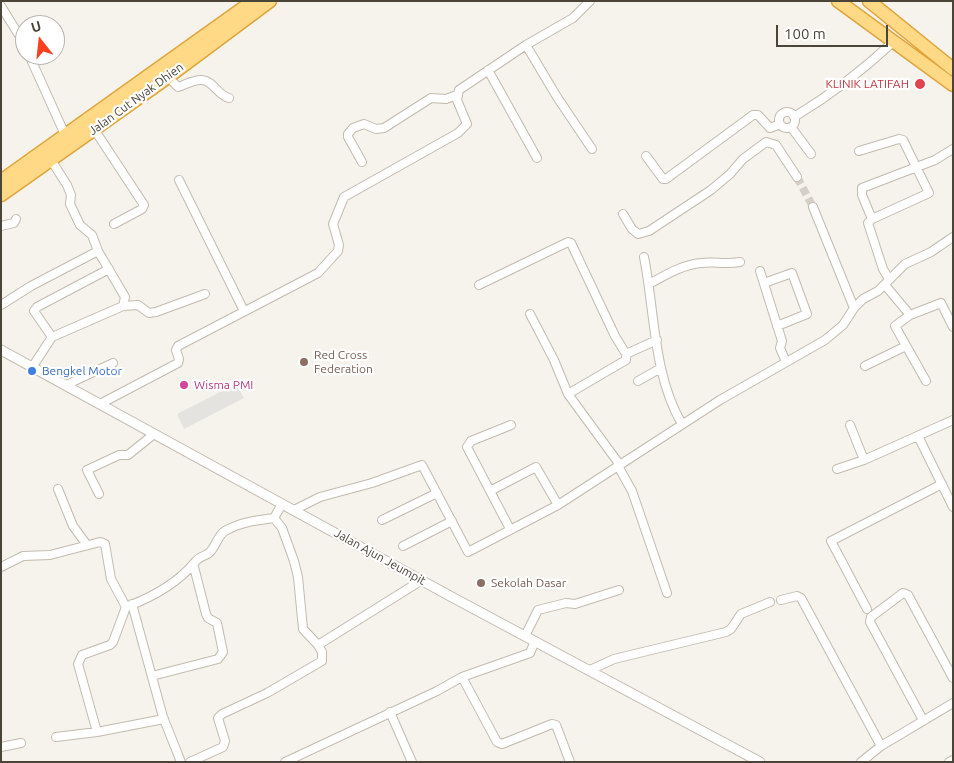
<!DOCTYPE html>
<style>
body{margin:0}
#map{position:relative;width:954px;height:763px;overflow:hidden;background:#f6f3ec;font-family:Ubuntu,sans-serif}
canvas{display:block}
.frame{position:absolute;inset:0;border:2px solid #4b4439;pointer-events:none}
.north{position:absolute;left:15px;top:15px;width:50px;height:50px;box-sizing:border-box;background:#fff;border:1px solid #b7b4b0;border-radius:50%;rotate:344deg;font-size:14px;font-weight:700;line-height:20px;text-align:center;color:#4b4439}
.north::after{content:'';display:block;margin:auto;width:18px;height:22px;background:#fc3f1d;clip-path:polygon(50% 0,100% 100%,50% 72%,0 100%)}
.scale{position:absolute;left:776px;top:25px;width:112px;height:22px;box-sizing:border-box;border:2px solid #4b4439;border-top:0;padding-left:6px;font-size:15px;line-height:18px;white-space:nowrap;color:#4b4439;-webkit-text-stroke:4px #fff;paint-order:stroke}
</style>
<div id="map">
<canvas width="954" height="763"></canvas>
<div class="frame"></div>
<div class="north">U</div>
<div class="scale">100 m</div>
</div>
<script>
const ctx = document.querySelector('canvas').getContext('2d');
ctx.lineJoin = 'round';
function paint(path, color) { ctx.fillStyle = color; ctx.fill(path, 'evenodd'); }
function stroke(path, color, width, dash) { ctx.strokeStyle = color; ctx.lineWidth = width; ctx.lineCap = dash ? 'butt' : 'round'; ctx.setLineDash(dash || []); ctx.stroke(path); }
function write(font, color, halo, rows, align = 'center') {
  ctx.font = font + ' Ubuntu,sans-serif'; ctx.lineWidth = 4.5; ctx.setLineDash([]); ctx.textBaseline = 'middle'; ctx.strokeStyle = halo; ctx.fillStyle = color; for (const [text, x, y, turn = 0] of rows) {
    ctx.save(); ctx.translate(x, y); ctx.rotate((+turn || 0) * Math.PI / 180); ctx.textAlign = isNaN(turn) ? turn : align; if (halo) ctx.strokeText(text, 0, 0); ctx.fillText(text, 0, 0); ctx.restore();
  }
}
const parking = new Path2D(`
 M 236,384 L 244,398 L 184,429 L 177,414 Z`);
const minorTunnel = new Path2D(`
 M 797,177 L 813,207`);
const minor = new Path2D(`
 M 1,6 L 25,45
 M 526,45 L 557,97 L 592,149
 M 29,55 L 66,137
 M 488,70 L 537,158
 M 168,77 L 178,87 C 185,85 194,79 202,80 C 214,81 217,95 229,98
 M779 120a8 8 0 1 1 16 0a8 8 0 1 1-16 0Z
 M 794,117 C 829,96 863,70 893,42
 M 791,127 L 811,154
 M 94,129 L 144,205 L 142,209 L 114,224
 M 859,151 L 899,139 L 903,140 L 929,193 L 872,219 L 868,223 L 883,269 L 889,279
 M 646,156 L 663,179 L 666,179 L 753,115 L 758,115 L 770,128 L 780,124
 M 362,162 L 348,137 L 348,134 L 353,128 L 364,124 L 376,129 L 384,128 L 431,98 L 446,99 L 457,95
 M 179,180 L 244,311
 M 813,207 L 854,308
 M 623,214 L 632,229 L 638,234 L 649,231 L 711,190 L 730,174 L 743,159 L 766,142 L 776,145 L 797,177
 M 872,219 L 862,195 L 862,188 L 935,160 L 953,149
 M 1,226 L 14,223 L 16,219
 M 644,257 C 655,312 653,375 682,424
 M 760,271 L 782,341 L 780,348 L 786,362
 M 764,283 L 792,273 L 807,314 L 777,326
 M 649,284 C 666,275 681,265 701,263 C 715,261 724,265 740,262
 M 479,285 L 568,242 L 571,243 L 615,336 L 626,354
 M 885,285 L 910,315
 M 1,305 L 31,286 L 98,251
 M 123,306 L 138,305 L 149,313 L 156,312 L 205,294
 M 530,314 L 554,360 L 568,394 L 620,465
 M 52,337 L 34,311 L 37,307 L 109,269
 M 33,366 L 52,337 L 123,306 L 125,297 L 98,251 L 92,235 L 80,225 L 70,204 L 71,195 L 67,185 L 51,160
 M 865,366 L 906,346
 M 638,381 L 661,368
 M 926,381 L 895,326 L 910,315 L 941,303 L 953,327
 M 66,385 L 113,363
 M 568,394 L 626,360 L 626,354 L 657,340
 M 100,404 L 178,363 L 179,359 L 176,350 L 178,346 L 318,273 L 338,251 L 339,245 L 333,224 L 344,197 L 458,133 L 467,124 L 457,100 L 459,90 L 526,45 L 573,18 L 590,1
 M 850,425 L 864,460
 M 918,436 L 953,507
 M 618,466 L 632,491 L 667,593
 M 837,469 L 864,460 L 953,420
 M 58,489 L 73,526 L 87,545
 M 490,491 L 536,467 L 558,505
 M 99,494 L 87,470 L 119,455 L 128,455 L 154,434
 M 294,510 L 320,497 L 372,483 L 422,465 L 468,552 L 558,505 L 720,400 L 825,340 L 843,325 L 854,308 L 863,299 L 878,291 L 905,264 L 931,252 L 953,237
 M 274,518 L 282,528 L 294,561 L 298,577 L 303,629 L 318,645
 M 382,520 L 437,493
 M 510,529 L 467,447 L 471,441 L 511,425
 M 403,546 L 452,521
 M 1,567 L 23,556 L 50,555 L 100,542 L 105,544 L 111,579 L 126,607 C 153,597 178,583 196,561 C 199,557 205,556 209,553 C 216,547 217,536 225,531 C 240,522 258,520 274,518 L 282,504
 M 781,600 L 797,596 L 801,598 L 881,746
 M 132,604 L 163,717 L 181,762
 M 867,609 L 831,541 L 942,484
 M 525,636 L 538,610 L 566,603 L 575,604 L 619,590
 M 590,670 L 614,659 L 726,632 L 731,629 L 741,614 L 770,602
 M 152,676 L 218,659 L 223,652 L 217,623 L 208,618 L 206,614 L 194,567
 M 462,677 L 497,742 L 502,744 L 552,724 L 556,725 L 570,762
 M 390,712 L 412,762
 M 923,720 L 870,622 L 871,617 L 903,593 L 908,595 L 953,678
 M 97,732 L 78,664 L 82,655 L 110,645 L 113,642 L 126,607
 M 56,737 L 97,732 L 164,719
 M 1,747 L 21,743
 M 190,762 L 223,747 L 225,741 L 218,718 L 222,714 L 267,693 L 322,661 L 322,652 L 318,645 L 422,580
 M 285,762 L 437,691 L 462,677 L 530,653 L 535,641
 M 861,762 L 881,746 L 953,703
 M 949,762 L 953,760`);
const tertiary = new Path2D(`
 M 1,350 L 450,596 L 760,762`);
const trunk = new Path2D(`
 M 838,1 L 953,85
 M 869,1 L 953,69
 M 1,181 L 253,1
 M 1,195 L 168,77 L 270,1`);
const markers = [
 [920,84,6,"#e0444e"],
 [304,362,5,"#8d6e63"],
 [32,371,5,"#3f7fe0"],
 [184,385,5,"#d1479c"],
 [481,583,5,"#8d6e63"]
];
const healthNames = [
 ["KLINIK LATIFAH",909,84]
];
const streetNames = [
 ["Jalan Cut Nyak Dhien",136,99,-36],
 ["Jalan Ajun Jeumpit",380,557,29]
];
const educationNames = [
 ["Red Cross",314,355],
 ["Federation",314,369],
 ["Sekolah Dasar",491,583]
];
const shopNames = [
 ["Bengkel Motor",42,371]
];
const hotelNames = [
 ["Wisma PMI",194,385]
];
paint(parking, '#e5e3e0');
stroke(minorTunnel, '#d4d0c8', 8, [8, 4]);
stroke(minor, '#c2bbae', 10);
stroke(tertiary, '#c2bbae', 11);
stroke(trunk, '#e0a43c', 15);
stroke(minor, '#fff', 8);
stroke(tertiary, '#fff', 9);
stroke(trunk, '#ffd985', 12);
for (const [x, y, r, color] of markers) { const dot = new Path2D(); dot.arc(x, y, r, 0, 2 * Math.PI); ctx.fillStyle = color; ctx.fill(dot); stroke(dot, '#fff', 2); }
write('12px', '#be3a42', '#fff', healthNames, 'right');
write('12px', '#4b4439', '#fff', streetNames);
write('12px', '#785e54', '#fff', educationNames, 'left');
write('12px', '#366cbe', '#fff', shopNames, 'left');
write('12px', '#b23c85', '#fff', hotelNames, 'left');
</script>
